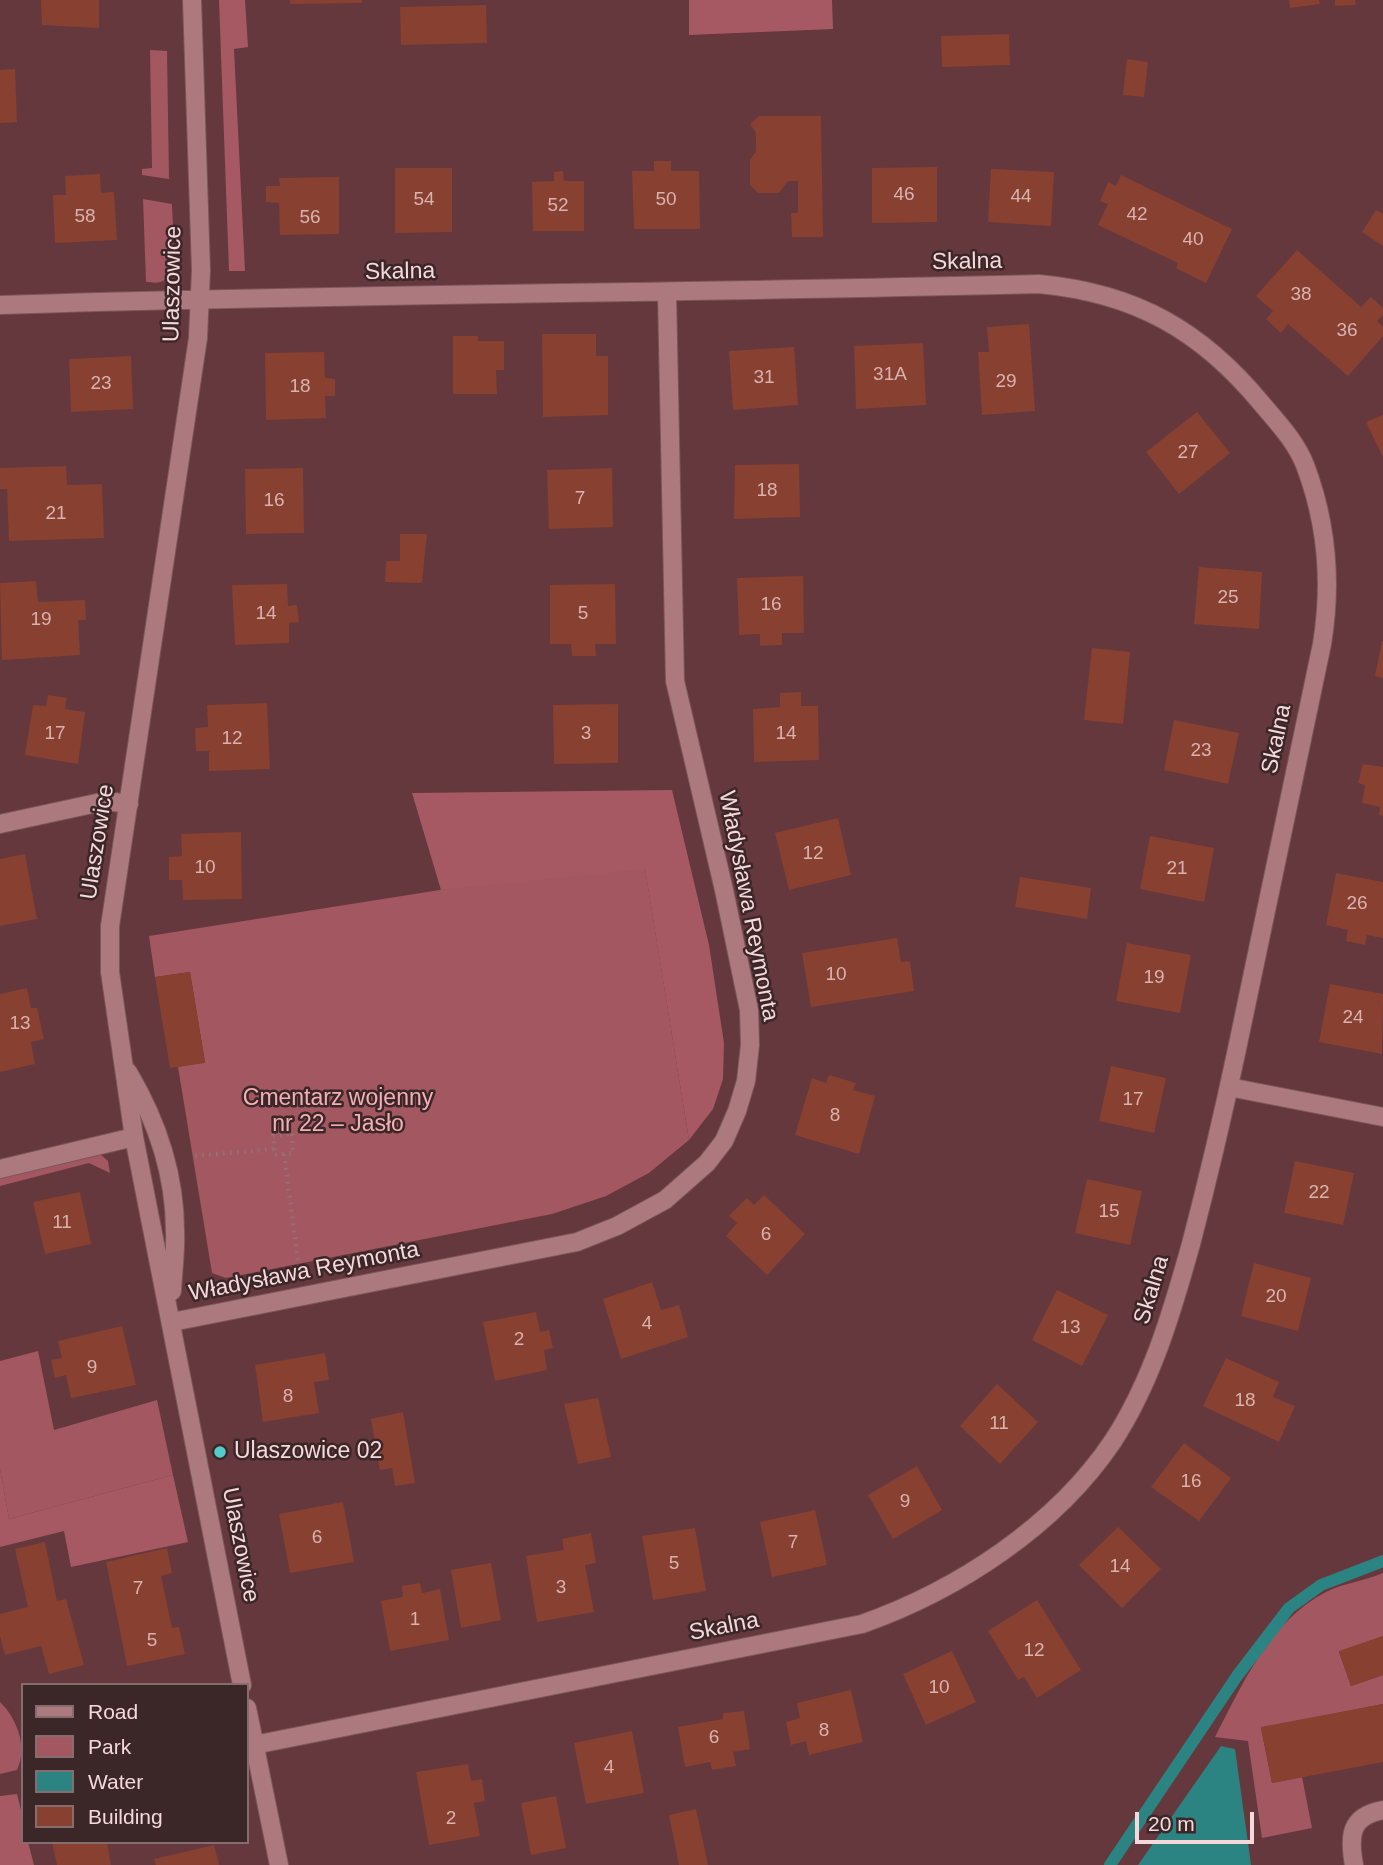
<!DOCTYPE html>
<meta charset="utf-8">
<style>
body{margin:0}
#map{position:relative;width:1383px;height:1865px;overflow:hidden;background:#64383d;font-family:Arial,sans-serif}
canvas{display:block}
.legend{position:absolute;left:21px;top:1683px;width:228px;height:161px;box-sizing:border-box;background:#3b2628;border:2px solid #856d6f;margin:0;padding:9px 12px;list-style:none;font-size:21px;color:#f4d8da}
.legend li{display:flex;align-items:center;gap:14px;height:35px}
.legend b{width:35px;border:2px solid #856d6f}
.scale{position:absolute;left:1135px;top:1812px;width:119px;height:32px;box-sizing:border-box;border:4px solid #f4d8da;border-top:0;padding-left:9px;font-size:21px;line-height:24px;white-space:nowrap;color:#f4d8da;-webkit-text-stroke:5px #3b2628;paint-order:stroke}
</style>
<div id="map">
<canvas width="1383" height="1865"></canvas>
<ul class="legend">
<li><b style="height:9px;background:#ac7a7e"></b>Road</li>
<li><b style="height:19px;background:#a35760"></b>Park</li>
<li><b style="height:19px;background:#2c8482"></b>Water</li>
<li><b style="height:19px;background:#884031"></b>Building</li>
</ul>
<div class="scale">20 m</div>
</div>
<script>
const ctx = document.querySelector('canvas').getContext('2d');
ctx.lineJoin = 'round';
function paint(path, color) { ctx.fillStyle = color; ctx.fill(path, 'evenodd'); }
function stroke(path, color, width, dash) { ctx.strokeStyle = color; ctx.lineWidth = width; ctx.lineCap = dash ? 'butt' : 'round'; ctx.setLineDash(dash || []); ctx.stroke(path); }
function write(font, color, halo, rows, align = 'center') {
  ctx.font = font + ' Arial,sans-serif'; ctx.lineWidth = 5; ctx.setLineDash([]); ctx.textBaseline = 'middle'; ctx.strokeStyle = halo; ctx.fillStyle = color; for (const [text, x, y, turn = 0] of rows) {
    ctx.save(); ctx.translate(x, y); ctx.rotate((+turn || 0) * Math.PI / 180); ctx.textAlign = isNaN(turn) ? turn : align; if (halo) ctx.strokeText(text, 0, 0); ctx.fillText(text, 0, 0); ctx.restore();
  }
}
const green = new Path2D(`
 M 150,50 L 167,51 L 169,179 L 142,175 L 142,169 L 152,168 Z
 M 143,199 L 172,204 C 172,220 179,274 163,281 C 158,284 151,282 146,282 Z
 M 645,868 L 689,1140 L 649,1173 L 606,1196 L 552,1214 L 226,1278 L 212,1273 L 178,1067 L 205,1062 L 190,972 L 155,977 L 149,936 L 446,889 Z
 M 100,1154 L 108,1161 L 110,1173 L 89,1163 L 0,1186 L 0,1177 Z
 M 38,1351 L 54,1430 L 157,1400 L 173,1475 L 9,1519 L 0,1469 L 0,1361 Z
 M 1383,1573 L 1383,1636 L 1339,1652 L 1351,1686 L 1383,1675 L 1383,1704 L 1261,1728 L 1272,1783 L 1302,1777 L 1312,1828 L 1262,1838 L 1248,1741 L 1215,1737 C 1243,1683 1270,1621 1326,1592 C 1343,1583 1365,1581 1383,1573 Z
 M 0,1702 C 17,1718 28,1748 17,1770 L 0,1774 Z`);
const forest = new Path2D(`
 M 219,0 L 245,0 L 248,47 L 234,49 L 245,271 L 229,271 Z
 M 689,0 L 832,0 L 833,29 L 689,35 Z
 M 672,790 L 709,945 L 724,1043 L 723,1079 L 713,1109 L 689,1140 L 645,869 L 441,890 L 412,793 Z
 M 0,1469 L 9,1519 L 173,1475 L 188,1542 L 71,1567 L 64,1531 L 0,1547 Z
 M 17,1794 L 23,1818 L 23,1842 L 28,1842 L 34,1865 L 0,1865 L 0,1796 Z`);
const water = new Path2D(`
 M 1221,1746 L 1235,1749 L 1251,1865 L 1138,1865 Z`);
const stream = new Path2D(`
 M 1110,1865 L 1237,1676 L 1289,1608 L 1321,1585 L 1383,1561`);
const building = new Path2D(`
 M 41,0 L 99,0 L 99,28 L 42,25 Z
 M 290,0 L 362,0 L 362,3 L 290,4 Z
 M 1289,0 L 1319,0 L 1320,4 L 1290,8 Z
 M 1335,0 L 1355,0 L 1356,5 L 1335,6 Z
 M 486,5 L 487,43 L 401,45 L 400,7 Z
 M 1009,34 L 1010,65 L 942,67 L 941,36 Z
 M 1127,59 L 1148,62 L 1144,97 L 1123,95 Z
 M 15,69 L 17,122 L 0,123 L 0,70 Z
 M 759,116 L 821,116 L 823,237 L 792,237 L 791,213 L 798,213 L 798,181 L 788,181 L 779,193 L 758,193 L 750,185 L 750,160 L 756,151 L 756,133 L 750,124 Z
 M 654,161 L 671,161 L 671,171 L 699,171 L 700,229 L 634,229 L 632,171 L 654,171 Z
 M 937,167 L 937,222 L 872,223 L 872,168 Z
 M 395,168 L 452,168 L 452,232 L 395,233 Z
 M 991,169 L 1054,172 L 1051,226 L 988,222 Z
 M 563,171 L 564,181 L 584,181 L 584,231 L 533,231 L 532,182 L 554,181 L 554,172 Z
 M 100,174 L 101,193 L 114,192 L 117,240 L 55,243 L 53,195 L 66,195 L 65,176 Z
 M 1121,175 L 1232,229 L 1206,283 L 1176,268 L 1178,263 L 1098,225 L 1108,204 L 1100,201 L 1108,182 L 1116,186 Z
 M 339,177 L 339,234 L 280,235 L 279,203 L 266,202 L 266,186 L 280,186 L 279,178 Z
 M 1376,210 L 1383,214 L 1383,246 L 1362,232 Z
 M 1297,250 L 1361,307 L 1371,297 L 1383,308 L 1383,315 L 1377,321 L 1383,327 L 1383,336 L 1348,376 L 1288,324 L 1281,333 L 1266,319 L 1273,311 L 1256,296 Z
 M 1029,324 L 1035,411 L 982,415 L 978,352 L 989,352 L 987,327 Z
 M 542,334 L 596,334 L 596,356 L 608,356 L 608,415 L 543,417 Z
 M 453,336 L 478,336 L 478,341 L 504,341 L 504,370 L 496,370 L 497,394 L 453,394 Z
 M 923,343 L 926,405 L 856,409 L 854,346 Z
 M 794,347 L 798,405 L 733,410 L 729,351 Z
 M 324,352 L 325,378 L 335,379 L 335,396 L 325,396 L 326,418 L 266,420 L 265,353 Z
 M 131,356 L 133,409 L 71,412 L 69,359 Z
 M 1197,412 L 1230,453 L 1179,494 L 1146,452 Z
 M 1383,415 L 1383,457 L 1366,422 Z
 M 799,464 L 800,517 L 734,519 L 735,465 Z
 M 66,466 L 67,485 L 102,484 L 104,538 L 9,541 L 7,489 L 0,489 L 0,468 Z
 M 303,468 L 304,533 L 246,534 L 245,469 Z
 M 612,468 L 613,527 L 549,529 L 547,470 Z
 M 400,534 L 427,534 L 422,583 L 385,582 L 386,561 L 400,561 Z
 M 1199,567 L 1262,572 L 1259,629 L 1194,624 Z
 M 803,576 L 804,633 L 782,633 L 782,645 L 760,646 L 760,634 L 739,635 L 737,578 Z
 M 36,581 L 38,602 L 85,600 L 86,620 L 78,620 L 80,655 L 2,660 L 0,583 Z
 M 287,584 L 288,606 L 297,605 L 299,622 L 289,623 L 289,643 L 235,645 L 232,585 Z
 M 615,584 L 616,644 L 595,644 L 596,656 L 572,656 L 571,644 L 550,644 L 550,585 Z
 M 1382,641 L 1383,641 L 1383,678 L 1375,676 Z
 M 1092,648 L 1130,652 L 1123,724 L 1084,720 Z
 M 801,692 L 801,706 L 818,706 L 819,760 L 754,762 L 753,709 L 780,707 L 780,693 Z
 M 48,695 L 67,698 L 65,709 L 85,712 L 78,764 L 25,755 L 33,705 L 46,706 Z
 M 267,703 L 270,769 L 209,771 L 209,751 L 196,751 L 195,728 L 208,727 L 207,705 Z
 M 618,704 L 618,763 L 554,764 L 553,705 Z
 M 1174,720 L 1239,733 L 1228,784 L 1164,770 Z
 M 1363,764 L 1383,767 L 1383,816 L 1379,815 L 1380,807 L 1362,803 L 1365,785 L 1358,783 Z
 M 838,818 L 851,875 L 789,890 L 775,833 Z
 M 241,832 L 242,899 L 183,900 L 182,880 L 169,880 L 169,857 L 182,856 L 181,834 Z
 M 1150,836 L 1214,848 L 1204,902 L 1140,889 Z
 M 25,854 L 37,919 L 0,926 L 0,859 Z
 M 1336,873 L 1383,882 L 1383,938 L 1367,935 L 1365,945 L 1346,941 L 1348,930 L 1326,925 Z
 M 1020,877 L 1091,888 L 1087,919 L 1015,907 Z
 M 897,938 L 901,962 L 910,961 L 914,991 L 811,1007 L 802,953 Z
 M 1127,943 L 1191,955 L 1180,1013 L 1116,1001 Z
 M 190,972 L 205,1063 L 170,1068 L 155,977 Z
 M 1330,984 L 1383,994 L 1382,1054 L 1319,1042 Z
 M 27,988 L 31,1008 L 37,1008 L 44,1039 L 31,1042 L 35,1064 L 0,1072 L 0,994 Z
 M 1111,1066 L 1166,1078 L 1154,1133 L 1099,1121 Z
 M 829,1075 L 856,1083 L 853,1090 L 875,1096 L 859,1154 L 795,1135 L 812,1078 L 826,1083 Z
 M 1295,1161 L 1354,1173 L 1343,1225 L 1284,1213 Z
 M 1087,1179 L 1142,1191 L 1130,1245 L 1075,1233 Z
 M 80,1192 L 91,1244 L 45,1254 L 33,1202 Z
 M 764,1195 L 805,1234 L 767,1275 L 726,1236 L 737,1223 L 729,1216 L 747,1198 L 754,1205 Z
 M 1254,1263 L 1311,1278 L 1298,1331 L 1241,1316 Z
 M 652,1282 L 661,1310 L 679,1305 L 688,1337 L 621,1359 L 603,1299 Z
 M 1057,1290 L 1108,1315 L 1082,1366 L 1032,1340 Z
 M 536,1312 L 540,1332 L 549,1330 L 553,1348 L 544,1350 L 547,1370 L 495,1381 L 483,1322 Z
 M 122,1326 L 136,1385 L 71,1398 L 66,1375 L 55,1378 L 51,1360 L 62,1358 L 58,1341 Z
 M 325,1353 L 329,1380 L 314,1382 L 319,1413 L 263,1422 L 255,1365 Z
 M 1226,1358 L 1279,1382 L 1273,1397 L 1295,1406 L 1279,1442 L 1203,1406 Z
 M 997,1384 L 1038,1422 L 1000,1464 L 960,1426 Z
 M 598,1398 L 611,1457 L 578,1464 L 564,1404 Z
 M 403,1412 L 415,1483 L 395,1486 L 392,1468 L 380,1470 L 371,1419 Z
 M 1184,1443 L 1231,1478 L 1199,1521 L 1151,1487 Z
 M 917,1466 L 942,1510 L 893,1539 L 868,1495 Z
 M 343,1502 L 354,1562 L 290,1573 L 279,1514 Z
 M 815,1510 L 827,1565 L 772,1577 L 760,1522 Z
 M 1118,1527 L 1161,1569 L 1122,1608 L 1079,1565 Z
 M 695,1528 L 706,1591 L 653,1600 L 642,1536 Z
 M 591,1533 L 596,1563 L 585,1565 L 594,1612 L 537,1622 L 526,1556 L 564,1550 L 562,1539 Z
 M 45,1542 L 57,1601 L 66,1599 L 84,1665 L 49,1674 L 41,1646 L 5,1655 L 0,1636 L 0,1614 L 28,1607 L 15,1549 Z
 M 167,1548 L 172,1573 L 161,1576 L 172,1628 L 179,1627 L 185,1654 L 127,1666 L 106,1562 Z
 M 491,1563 L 501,1620 L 461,1628 L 451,1570 Z
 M 420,1583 L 422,1593 L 440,1589 L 449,1640 L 390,1651 L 381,1601 L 403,1597 L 402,1586 Z
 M 1037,1600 L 1081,1670 L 1037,1698 L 1024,1677 L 1018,1680 L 988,1631 Z
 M 1383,1636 L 1383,1675 L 1351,1686 L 1339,1651 Z
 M 952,1651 L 976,1702 L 926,1725 L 903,1674 Z
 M 851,1690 L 863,1742 L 809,1755 L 806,1741 L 791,1745 L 786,1722 L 800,1718 L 797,1703 Z
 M 1383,1704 L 1383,1762 L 1272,1783 L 1261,1727 Z
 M 744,1711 L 750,1749 L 733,1752 L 736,1766 L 712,1770 L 710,1762 L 685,1767 L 678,1727 L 723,1719 L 723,1713 Z
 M 632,1731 L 644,1793 L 586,1804 L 574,1743 Z
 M 468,1764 L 471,1781 L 482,1779 L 485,1801 L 474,1803 L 480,1836 L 429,1845 L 416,1772 Z
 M 556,1796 L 566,1848 L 531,1855 L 521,1803 Z
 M 696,1809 L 708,1865 L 679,1865 L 669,1815 Z
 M 52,1842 L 107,1842 L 111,1865 L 57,1865 Z
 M 214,1845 L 219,1865 L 156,1865 L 154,1859 Z`);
const path = new Path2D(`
 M 292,1134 L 293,1153 L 275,1155 L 273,1136 Z
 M 284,1154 L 299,1269
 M 195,1156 L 274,1149`);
const minor = new Path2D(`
 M 192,0 L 201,270 L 198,338 L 110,926 L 110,972 L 134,1137 L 242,1685
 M 0,305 C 346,294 693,293 1039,284 C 1135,293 1201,330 1262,404 C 1279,424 1296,442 1305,465 C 1327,523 1332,583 1322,644 C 1293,779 1265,914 1237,1049 C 1223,1115 1208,1179 1191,1244 C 1172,1312 1152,1381 1113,1441 C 1056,1526 958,1590 862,1624 L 254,1745
 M 0,824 L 106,801 L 129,804
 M 128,1072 C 157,1121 175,1174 175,1231 C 176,1251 173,1271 172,1291
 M 1229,1087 L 1383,1117
 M 0,1169 L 134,1137
 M 172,1322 L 577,1242 L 617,1226 L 665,1200 L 707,1163 L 724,1141 L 737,1111 L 746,1081 L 750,1045 L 749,1010 L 724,890 L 675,681 L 667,294
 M 247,1708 L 279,1865
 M 1354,1865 C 1349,1837 1349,1816 1383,1810`);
const markers = [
 [220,1452,7,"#53cdca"]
];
const numberNames = [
 ["46",904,195],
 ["44",1021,197],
 ["54",424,200],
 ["50",666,200],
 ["52",558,206],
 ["42",1137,215],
 ["58",85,217],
 ["56",310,218],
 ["40",1193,240],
 ["38",1301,295],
 ["36",1347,331],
 ["31A",890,375],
 ["31",764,378],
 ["29",1006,382],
 ["23",101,384],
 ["18",300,387],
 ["27",1188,453],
 ["18",767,491],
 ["7",580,499],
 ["16",274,501],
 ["21",56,514],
 ["25",1228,598],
 ["16",771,605],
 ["14",266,614],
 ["5",583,614],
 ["19",41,620],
 ["17",55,734],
 ["3",586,734],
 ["14",786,734],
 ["12",232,739],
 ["23",1201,751],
 ["12",813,854],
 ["10",205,868],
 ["21",1177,869],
 ["26",1357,904],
 ["10",836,975],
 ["19",1154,978],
 ["24",1353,1018],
 ["13",20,1024],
 ["17",1133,1100],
 ["8",835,1116],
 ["22",1319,1193],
 ["15",1109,1212],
 ["11",62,1223],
 ["6",766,1235],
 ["20",1276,1297],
 ["4",647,1324],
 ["13",1070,1328],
 ["2",519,1340],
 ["9",92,1368],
 ["8",288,1397],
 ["18",1245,1401],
 ["11",999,1424],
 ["16",1191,1482],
 ["9",905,1502],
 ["6",317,1538],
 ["7",793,1543],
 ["5",674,1564],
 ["14",1120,1567],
 ["3",561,1588],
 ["7",138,1589],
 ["1",415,1620],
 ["5",152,1641],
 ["12",1034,1651],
 ["10",939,1688],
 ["8",824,1731],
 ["6",714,1738],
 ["4",609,1768],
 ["2",451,1819]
];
const streetNames = [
 ["Skalna",967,262,-1],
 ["Skalna",400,272,-1],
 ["Ulaszowice",173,284,-89],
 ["Skalna",1277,739,-78],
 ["Ulaszowice",98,842,-81],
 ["Władysława Reymonta",748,906,79],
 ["Władysława Reymonta",304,1272,-11],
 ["Skalna",1152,1290,-73],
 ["Ulaszowice",240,1545,79],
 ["Skalna",724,1627,-11]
];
const parkNames = [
 ["Cmentarz wojenny",338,1099],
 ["nr 22 – Jasło",338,1125]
];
const poiNames = [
 ["Ulaszowice 02",234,1452]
];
paint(green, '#a35760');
paint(forest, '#a75963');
paint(water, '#2c8482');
stroke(stream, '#2c8482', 12);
paint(building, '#884031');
stroke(minor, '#7b565b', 20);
stroke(path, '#956e72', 4.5, [2, 5]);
stroke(minor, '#ac7a7e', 18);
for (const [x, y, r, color] of markers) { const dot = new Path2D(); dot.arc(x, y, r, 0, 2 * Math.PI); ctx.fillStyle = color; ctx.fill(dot); stroke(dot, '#3b2628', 2.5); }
write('19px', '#d9b2b0', null, numberNames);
write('23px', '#f4d8da', '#3b2628', streetNames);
write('23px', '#f2afb5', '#3b2628', parkNames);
write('23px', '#f4d8da', '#3b2628', poiNames, 'left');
</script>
